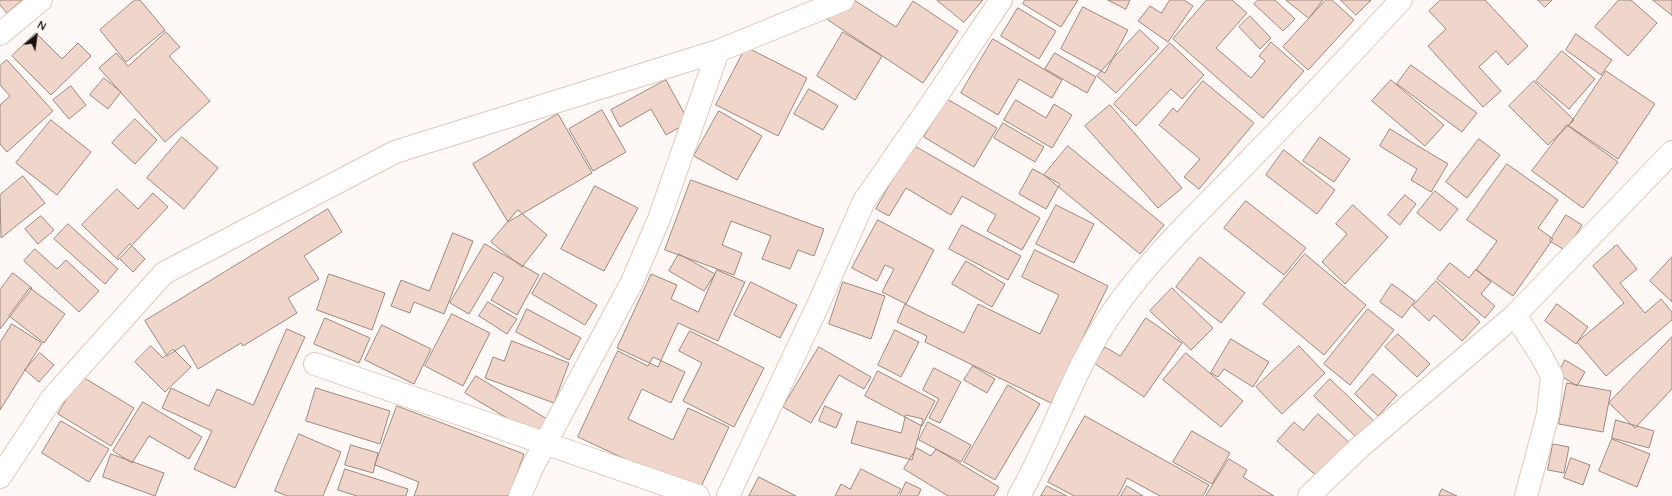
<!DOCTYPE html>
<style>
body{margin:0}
#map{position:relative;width:1672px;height:496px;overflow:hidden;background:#fef9f6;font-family:Quicksand,sans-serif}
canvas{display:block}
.north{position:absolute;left:16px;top:16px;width:40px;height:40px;-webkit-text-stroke:3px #fff;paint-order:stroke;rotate:29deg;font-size:11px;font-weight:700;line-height:16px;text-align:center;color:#18100c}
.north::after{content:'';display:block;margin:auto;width:14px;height:18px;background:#18100c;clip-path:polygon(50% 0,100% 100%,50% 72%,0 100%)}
</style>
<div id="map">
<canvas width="1672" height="496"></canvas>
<div class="north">N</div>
</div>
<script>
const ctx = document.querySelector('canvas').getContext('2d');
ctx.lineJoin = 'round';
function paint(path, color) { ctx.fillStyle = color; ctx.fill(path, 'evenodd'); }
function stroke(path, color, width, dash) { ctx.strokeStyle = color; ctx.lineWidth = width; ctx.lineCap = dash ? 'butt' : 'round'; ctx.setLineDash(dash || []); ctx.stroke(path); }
const building = new Path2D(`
 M 0,0 L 22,0 L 7,13 L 0,5 Z
 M 135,0 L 140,0 L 165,30 L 126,62 L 100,30 Z
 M 842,0 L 854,0 L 896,27 L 913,1 L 958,31 L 923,83 L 828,20 Z
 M 937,0 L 983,0 L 964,22 Z
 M 1025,0 L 1078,0 L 1061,27 L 1023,4 Z
 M 1108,0 L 1130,0 L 1126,9 Z
 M 1170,0 L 1184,0 L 1193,6 L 1168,42 L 1138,21 L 1150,6 L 1161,13 Z
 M 1207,0 L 1232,0 L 1247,13 L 1216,48 L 1251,78 L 1265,61 L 1259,56 L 1271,42 L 1304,71 L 1263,118 L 1173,39 Z
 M 1258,0 L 1275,0 L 1295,19 L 1283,31 L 1254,4 Z
 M 1286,0 L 1323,0 L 1309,18 Z
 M 1326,0 L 1332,0 L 1354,20 L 1308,70 L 1283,47 Z
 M 1341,0 L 1371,0 L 1356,15 Z
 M 1441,0 L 1485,0 L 1528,46 L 1508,65 L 1496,51 L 1479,67 L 1501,91 L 1483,107 L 1428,46 L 1446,29 L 1429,11 Z
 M 1538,0 L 1552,0 L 1545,7 Z
 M 1619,0 L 1631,0 L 1657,23 L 1628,56 L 1595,27 Z
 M 1653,0 L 1672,0 L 1672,15 Z
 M 1083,7 L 1128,30 L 1105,73 L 1061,49 Z
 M 1018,8 L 1056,31 L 1039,59 L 1001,36 Z
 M 1250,16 L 1271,38 L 1260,49 L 1239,27 Z
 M 1140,30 L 1159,48 L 1116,93 L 1097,76 Z
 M 166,32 L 180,47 L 169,56 L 210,101 L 165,142 L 99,68 L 116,53 L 128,66 Z
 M 843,32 L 882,56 L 855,100 L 817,76 Z
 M 36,33 L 62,59 L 78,43 L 91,56 L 51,95 L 12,56 Z
 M 1576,34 L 1612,60 L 1601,75 L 1566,50 Z
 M 993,39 L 1062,80 L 1052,98 L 1019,79 L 998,115 L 961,93 Z
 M 1170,43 L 1204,75 L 1182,99 L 1171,89 L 1136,126 L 1114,104 Z
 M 746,47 L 807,78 L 778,136 L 716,105 Z
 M 1562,51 L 1595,79 L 1569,109 L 1536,81 Z
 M 1055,53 L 1096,77 L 1087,93 L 1045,69 Z
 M 7,60 L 53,111 L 7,152 L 0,144 L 0,105 L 10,96 L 0,85 L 0,66 Z
 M 1411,65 L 1477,113 L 1462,132 L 1397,84 Z
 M 1606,71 L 1655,104 L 1618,159 L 1569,126 Z
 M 104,78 L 121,92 L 108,109 L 90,95 Z
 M 666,80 L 689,122 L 666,135 L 651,109 L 620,127 L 611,110 Z
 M 1391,80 L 1444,125 L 1425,146 L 1372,101 Z
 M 1203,81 L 1254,123 L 1199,189 L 1184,177 L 1200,159 L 1159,125 L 1173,108 L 1177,112 Z
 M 1534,81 L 1574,120 L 1548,145 L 1509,106 Z
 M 71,86 L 86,105 L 69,119 L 53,100 Z
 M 809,89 L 838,106 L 823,130 L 794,114 Z
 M 947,99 L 997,128 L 974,167 L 924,137 Z
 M 1016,100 L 1046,118 L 1054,104 L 1072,115 L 1052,148 L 1004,120 Z
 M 1110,105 L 1182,188 L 1158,208 L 1085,126 Z
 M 602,110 L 626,152 L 593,171 L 569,129 Z
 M 719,111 L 762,136 L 737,180 L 694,156 Z
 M 558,114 L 592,173 L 508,222 L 473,164 Z
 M 135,119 L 157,140 L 135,164 L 112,143 Z
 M 51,120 L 91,152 L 57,195 L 16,163 Z
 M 1003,123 L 1044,147 L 1035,162 L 994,138 Z
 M 1567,125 L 1618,162 L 1583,208 L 1532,171 Z
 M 1390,129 L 1448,164 L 1431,192 L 1411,180 L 1417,169 L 1380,146 Z
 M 182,137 L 218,168 L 184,209 L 147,178 Z
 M 1320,137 L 1350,159 L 1334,182 L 1303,161 Z
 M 1479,139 L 1500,155 L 1467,198 L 1446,182 Z
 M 913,145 L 1040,218 L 1022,250 L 987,231 L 996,215 L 962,196 L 951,215 L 906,188 L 889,216 L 876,209 Z
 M 1068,146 L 1164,225 L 1140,254 L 1044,175 Z
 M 1284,150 L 1335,190 L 1317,214 L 1266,175 Z
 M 1507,164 L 1558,200 L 1538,228 L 1553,239 L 1513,296 L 1476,270 L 1497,241 L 1467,220 Z
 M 1033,169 L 1060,184 L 1046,209 L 1019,194 Z
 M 23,176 L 45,203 L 1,238 L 0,195 Z
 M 691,180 L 824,229 L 814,256 L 798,250 L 790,269 L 762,259 L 771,236 L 731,221 L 722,245 L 742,253 L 734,275 L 665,250 Z
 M 595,186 L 638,208 L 604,271 L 561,249 Z
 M 117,189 L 138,209 L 153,193 L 168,207 L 118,260 L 82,225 Z
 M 1435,191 L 1458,209 L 1440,231 L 1417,213 Z
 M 1405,195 L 1416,204 L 1400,225 L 1388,215 Z
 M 1246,201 L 1306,248 L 1284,275 L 1224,228 Z
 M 1056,205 L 1094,224 L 1074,263 L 1036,244 Z
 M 1353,205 L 1388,237 L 1345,284 L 1322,262 L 1347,234 L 1336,224 Z
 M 328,209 L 342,232 L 304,256 L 319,279 L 288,298 L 297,313 L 243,346 L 241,343 L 198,369 L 184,345 L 167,356 L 145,321 Z
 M 518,210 L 547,235 L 522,267 L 491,242 Z
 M 1566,215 L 1582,225 L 1566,251 L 1550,241 Z
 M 41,216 L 54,230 L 38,244 L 25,229 Z
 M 878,220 L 934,250 L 906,304 L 882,292 L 894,269 L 885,265 L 877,281 L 852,268 Z
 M 68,224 L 118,269 L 105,284 L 54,239 Z
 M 962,225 L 1021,256 L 1008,280 L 949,249 Z
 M 453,233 L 473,241 L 444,314 L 414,302 L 410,313 L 391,306 L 401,280 L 429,291 Z
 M 130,244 L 145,259 L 133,272 L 118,257 Z
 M 485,244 L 539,275 L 517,315 L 491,300 L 504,278 L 494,272 L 469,314 L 450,303 Z
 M 1617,245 L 1637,269 L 1620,283 L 1645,313 L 1661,299 L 1672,312 L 1672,320 L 1606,376 L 1577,342 L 1624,303 L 1593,266 Z
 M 35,249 L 57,269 L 66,260 L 99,291 L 79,312 L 24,261 Z
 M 1035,250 L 1108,286 L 1051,403 L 925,342 L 927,336 L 897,322 L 905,304 L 964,333 L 978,304 L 1040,334 L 1059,295 L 1022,277 Z
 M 679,254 L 715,274 L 704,291 L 669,271 Z
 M 1305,254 L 1366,305 L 1324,355 L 1263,304 Z
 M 1200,257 L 1245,293 L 1221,323 L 1176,287 Z
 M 1672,257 L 1672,302 L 1650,281 Z
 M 966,261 L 1005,284 L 992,307 L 952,284 Z
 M 1450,263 L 1469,278 L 1476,269 L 1491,282 L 1481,294 L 1495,306 L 1485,318 L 1437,279 Z
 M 717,270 L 745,282 L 718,341 L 678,323 L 658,367 L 617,348 L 651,274 L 677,285 L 671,299 L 698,312 Z
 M 13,273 L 32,288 L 0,329 L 0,290 Z
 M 544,273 L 597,305 L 585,325 L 532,294 Z
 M 329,274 L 385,293 L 372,330 L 317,310 Z
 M 1436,281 L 1480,322 L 1462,341 L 1434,315 L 1429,321 L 1413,306 Z
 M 751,282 L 797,305 L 780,338 L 734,315 Z
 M 843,282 L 885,296 L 871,339 L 829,324 Z
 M 1392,284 L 1415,301 L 1402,318 L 1380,302 Z
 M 30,288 L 65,314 L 44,343 L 9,316 Z
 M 1172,288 L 1213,328 L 1191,350 L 1150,311 Z
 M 488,302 L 517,319 L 507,334 L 479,316 Z
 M 1557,304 L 1588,327 L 1576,344 L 1545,321 Z
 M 527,309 L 581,338 L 569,360 L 516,332 Z
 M 1368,309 L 1394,330 L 1350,385 L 1324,364 Z
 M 452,314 L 490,333 L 463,386 L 425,366 Z
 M 325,318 L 370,338 L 359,363 L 314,344 Z
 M 1146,318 L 1182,343 L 1144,397 L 1094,363 L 1105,347 L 1120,356 Z
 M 12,324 L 42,343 L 0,410 L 0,343 Z
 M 382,325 L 431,349 L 414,384 L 365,360 Z
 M 287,329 L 305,337 L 235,488 L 194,469 L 212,431 L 162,408 L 171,388 L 209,406 L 217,389 L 253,405 Z
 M 895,330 L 919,342 L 901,377 L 878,365 Z
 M 690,331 L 764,368 L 734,427 L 683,401 L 702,363 L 679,351 Z
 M 1398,334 L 1430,364 L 1417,377 L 1385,347 Z
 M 1672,337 L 1672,389 L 1635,428 L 1609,403 Z
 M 1231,339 L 1269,362 L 1253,387 L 1224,369 L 1218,377 L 1211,373 Z
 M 512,341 L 569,363 L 554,403 L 485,378 L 493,357 L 504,361 Z
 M 151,346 L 163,358 L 173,349 L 191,367 L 165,392 L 135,362 Z
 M 1299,346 L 1325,373 L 1282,414 L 1256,387 Z
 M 819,347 L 871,377 L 864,389 L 839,375 L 811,423 L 783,407 Z
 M 618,351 L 648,366 L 653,357 L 685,372 L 671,403 L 642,389 L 628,419 L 673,440 L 688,408 L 729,427 L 698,493 L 578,437 Z
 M 40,353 L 54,365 L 39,382 L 25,370 Z
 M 1186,353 L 1243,401 L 1221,427 L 1163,380 Z
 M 1565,360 L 1585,372 L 1577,386 L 1558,374 Z
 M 973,366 L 995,379 L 987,393 L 964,380 Z
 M 934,368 L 961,382 L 940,423 L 929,418 L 939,399 L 923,390 Z
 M 878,371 L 935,401 L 922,426 L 865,396 Z
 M 1373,374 L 1397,395 L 1378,416 L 1355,394 Z
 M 81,376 L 134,408 L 111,446 L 58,414 Z
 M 476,376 L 547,419 L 537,436 L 465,393 Z
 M 1330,379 L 1376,423 L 1359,440 L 1314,396 Z
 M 1567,383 L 1611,391 L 1603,432 L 1559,424 Z
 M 1008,385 L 1040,404 L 995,480 L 964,462 Z
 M 316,388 L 390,411 L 380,444 L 306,421 Z
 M 143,402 L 202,437 L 189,459 L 149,436 L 132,463 L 113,451 Z
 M 397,406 L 524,454 L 509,496 L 414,496 L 419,482 L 375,465 Z
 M 825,406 L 842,414 L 836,428 L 819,421 Z
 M 1318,414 L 1351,444 L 1320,479 L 1277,441 L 1294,422 L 1303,430 Z
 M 906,415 L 923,419 L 912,460 L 851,443 L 857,421 L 901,433 Z
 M 1085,416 L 1209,485 L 1203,496 L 1160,496 L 1127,478 L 1118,496 L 1074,496 L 1048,482 Z
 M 1616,420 L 1654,431 L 1649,448 L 1612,438 Z
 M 61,421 L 109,449 L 89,482 L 42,453 Z
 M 928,422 L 971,445 L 961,462 L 919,440 Z
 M 1192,431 L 1230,453 L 1212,484 L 1173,462 Z
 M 299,434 L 341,452 L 323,496 L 287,496 L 275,491 Z
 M 1612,439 L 1650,454 L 1637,487 L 1599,471 Z
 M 1553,444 L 1569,447 L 1564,473 L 1548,470 Z
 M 351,445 L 378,453 L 373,473 L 345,465 Z
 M 917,448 L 931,456 L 936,449 L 999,487 L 994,496 L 948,496 L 904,469 Z
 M 111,454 L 164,473 L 155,496 L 103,477 Z
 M 1571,458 L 1590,465 L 1583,485 L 1564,478 Z
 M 1229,459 L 1247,470 L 1243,477 L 1274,496 L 1206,496 Z
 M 345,469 L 408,489 L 406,496 L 357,496 L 338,490 Z
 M 861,469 L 901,489 L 897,496 L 835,496 L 841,484 L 850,489 Z
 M 759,477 L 796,496 L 749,496 Z
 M 906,482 L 921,489 L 918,496 L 900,496 Z
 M 1047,486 L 1067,496 L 1041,496 Z
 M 1127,486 L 1143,496 L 1121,496 Z
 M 1442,489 L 1457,496 L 1439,496 Z`);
const minor = new Path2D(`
 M 0,34 L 41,0
 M 1515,315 L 1542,357 L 1552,376 L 1548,414 L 1526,496
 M 315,364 L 698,496
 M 0,477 L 52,398 L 164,273 L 395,152 L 718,51 L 843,0
 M 520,496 L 532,468 L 632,282 L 659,219 L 718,51
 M 728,496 L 819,303 L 864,201 L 934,100 L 1001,0
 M 1019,496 C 1052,438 1072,373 1109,317 C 1144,265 1189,222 1233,177 C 1290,119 1346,60 1401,0
 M 1309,496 L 1359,448 L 1515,315 L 1672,152`);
paint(building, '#efd5ca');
stroke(building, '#9f887d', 1);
stroke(minor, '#e1c8bc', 24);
stroke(minor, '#fff', 22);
</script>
